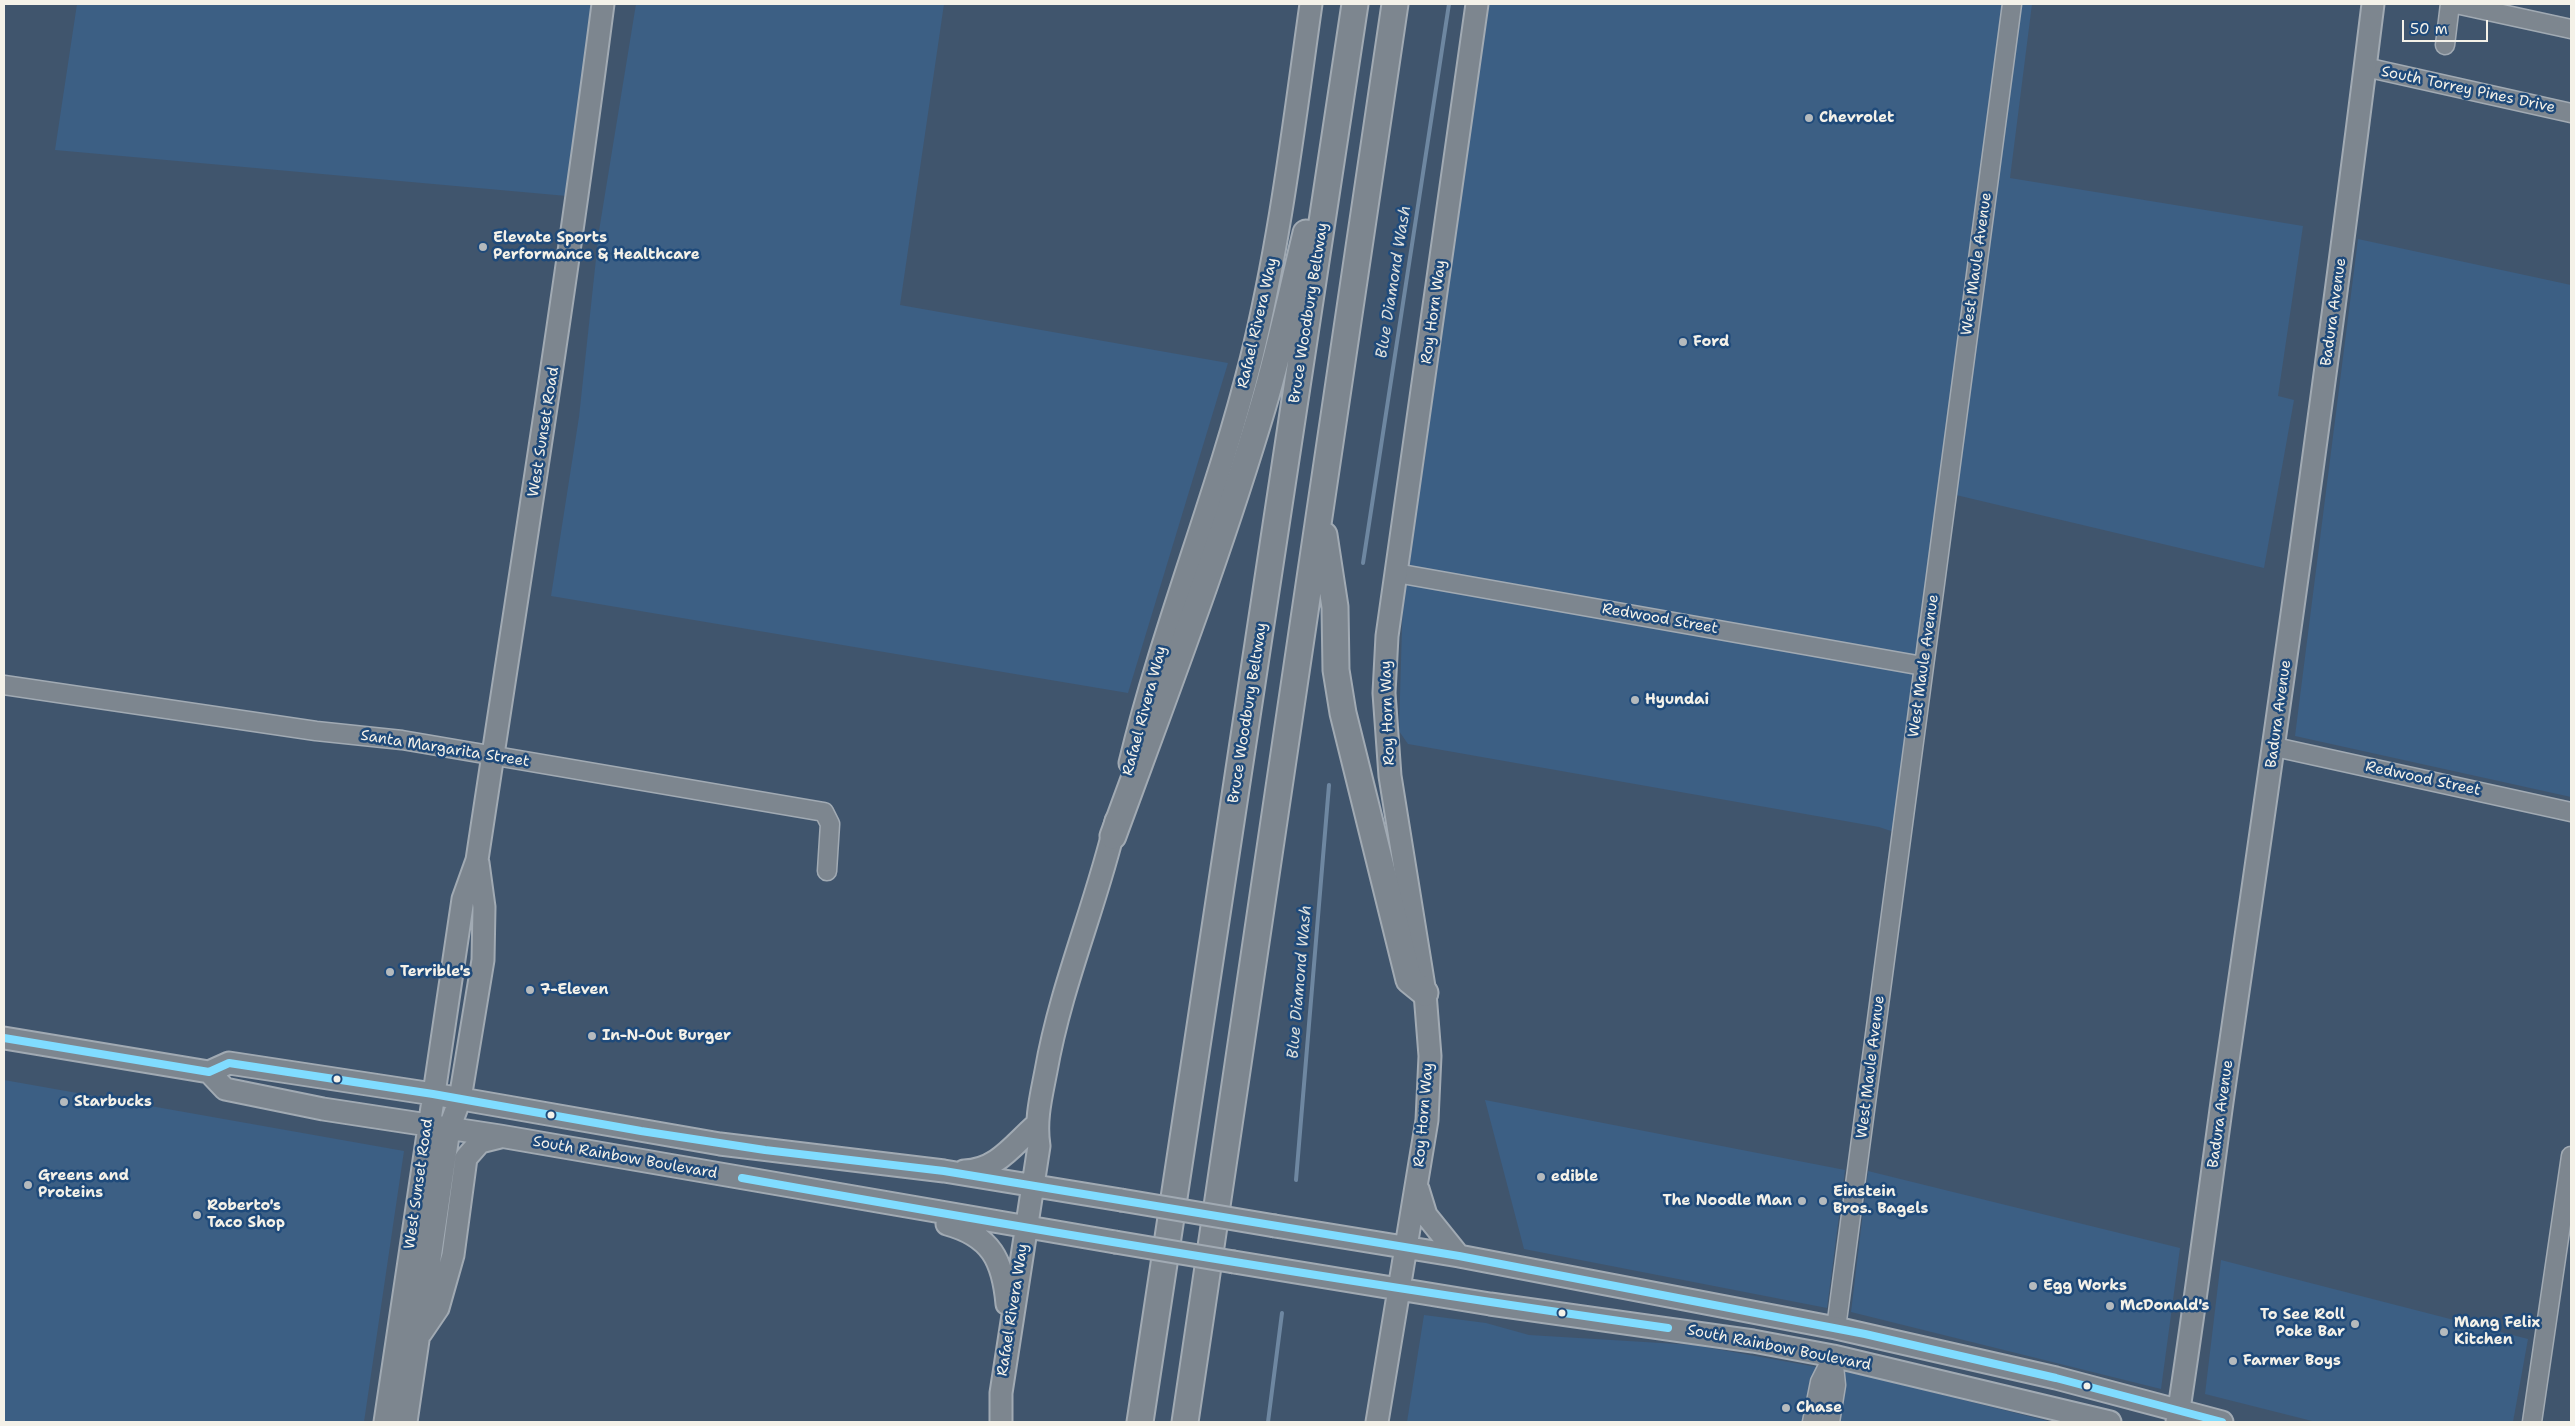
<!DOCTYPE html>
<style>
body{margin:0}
#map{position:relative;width:2575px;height:1426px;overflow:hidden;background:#40556d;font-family:"Shantell Sans",sans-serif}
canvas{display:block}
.frame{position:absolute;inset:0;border:5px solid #f4f1e8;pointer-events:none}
.scale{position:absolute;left:2402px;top:20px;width:86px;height:22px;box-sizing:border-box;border:2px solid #f4f1e8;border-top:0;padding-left:6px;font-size:15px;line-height:18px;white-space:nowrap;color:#f4f1e8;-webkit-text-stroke:4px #1f4a7a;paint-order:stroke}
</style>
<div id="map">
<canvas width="2575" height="1426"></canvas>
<div class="frame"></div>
<div class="scale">50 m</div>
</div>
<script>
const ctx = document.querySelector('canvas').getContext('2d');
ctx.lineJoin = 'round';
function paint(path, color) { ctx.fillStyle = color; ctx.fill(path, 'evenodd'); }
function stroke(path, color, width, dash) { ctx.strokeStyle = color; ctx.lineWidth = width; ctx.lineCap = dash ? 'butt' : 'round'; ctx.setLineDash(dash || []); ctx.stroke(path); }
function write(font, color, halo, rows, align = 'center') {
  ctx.font = font + ' "Shantell Sans",sans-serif'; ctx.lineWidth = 5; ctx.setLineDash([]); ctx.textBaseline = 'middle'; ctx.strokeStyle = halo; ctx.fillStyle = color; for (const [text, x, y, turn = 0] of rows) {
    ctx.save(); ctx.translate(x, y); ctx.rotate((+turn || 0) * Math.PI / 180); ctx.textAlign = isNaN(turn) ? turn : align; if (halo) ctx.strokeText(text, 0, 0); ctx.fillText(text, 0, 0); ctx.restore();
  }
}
const built = new Path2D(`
 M 77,4 L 603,4 L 578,197 L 55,150 Z
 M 636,4 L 944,4 L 900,305 L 1228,363 L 1128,693 L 551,596 L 579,417 L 599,231 Z
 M 1488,4 L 2032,4 L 2010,178 L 2303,226 L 2278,396 L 2294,400 L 2264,568 L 1956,495 L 1906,836 L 1879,827 L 1408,744 L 1399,731 L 1404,557 L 1425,459 L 1429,406 Z
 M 2358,239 L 2571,285 L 2571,797 L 2295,736 Z
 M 4,1080 L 404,1151 L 364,1422 L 4,1422 Z
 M 1485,1100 L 1845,1170 L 1827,1308 L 1524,1249 Z
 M 1868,1171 L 2180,1248 L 2161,1389 L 1851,1312 Z
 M 2221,1260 L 2528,1339 L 2513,1422 L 2316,1422 L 2205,1394 Z
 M 1424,1315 L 1486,1323 L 1529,1335 L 1694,1345 L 1867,1376 L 2052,1422 L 1407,1422 Z`);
const stream = new Path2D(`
 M 1363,563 L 1449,4
 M 1296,1180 L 1329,785
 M 1268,1422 L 1282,1313`);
const minor = new Path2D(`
 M 2456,4 L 2571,29
 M 2445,45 L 2450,4
 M 2365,67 L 2571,113
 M 1396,573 L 1923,666
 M 4,685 L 316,731 L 402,740 L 824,812 L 830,824 L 827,871
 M 2275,747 L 2571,812
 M 1836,1328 L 2012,4
 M 1812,1422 L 1820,1382 L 1833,1356
 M 1830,1422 L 1836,1385 L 1833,1356
 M 2532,1422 L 2571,1156`);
const major = new Path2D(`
 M 1130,763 C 1163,626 1217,496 1251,360 C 1280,243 1294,123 1311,4
 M 4,1038 L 209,1072 L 229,1063 L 433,1094 L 720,1144 L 944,1171 L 1121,1200
 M 209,1072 L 225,1089 L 323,1109 L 500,1136 L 1115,1242
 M 964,1171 C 997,1170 1013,1145 1036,1125
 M 1418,1189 L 1426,1215 L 1459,1256
 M 947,1224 C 991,1236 1003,1260 1007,1304
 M 1275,1226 L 1459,1256 L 1836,1328 L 2056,1378 L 2222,1422
 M 1234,1262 L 1490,1304 L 1753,1341 L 1833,1356 L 2110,1422
 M 421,1333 L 438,1308 L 453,1255 L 466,1158 L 480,1142 L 500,1137
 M 385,1422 L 463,899 L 477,860 C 520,575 566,290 603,4
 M 406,1422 L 449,1129 L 460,1099 L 483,960 L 484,907 L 478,863
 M 1001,1422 L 1001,1393 L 1039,1146 C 1035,1120 1041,1097 1046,1071 C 1061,985 1096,906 1116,821
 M 1377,1422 L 1427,1120 L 1430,1056 L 1425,993 L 1390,776 L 1384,693 L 1387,636 L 1477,4
 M 2177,1422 C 2194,1313 2208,1204 2223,1095 C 2276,731 2328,368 2373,4`);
const highway = new Path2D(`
 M 1324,535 L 1335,607 L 1336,670 L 1343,713 L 1409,980 L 1425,993
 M 1113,836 C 1165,694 1220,551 1263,406 C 1280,349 1292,291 1306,233
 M 1140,1422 L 1355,4
 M 1185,1422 L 1395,4`);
const majorBridge = new Path2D(`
 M 1121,1200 L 1275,1226
 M 1115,1242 L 1234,1262`);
const bus1 = new Path2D(`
 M 4,1038 L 209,1072 L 229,1063 L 433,1094 L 641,1131 L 765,1150 L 944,1171 L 1459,1256 L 1865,1334 L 2056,1378 L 2222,1422
 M 742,1178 C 1050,1233 1358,1284 1668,1328`);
const markers = [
 [1809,118,5,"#b5babd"],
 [483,247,5,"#b5babd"],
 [1683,342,5,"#b5babd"],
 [1635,700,5,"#b5babd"],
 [390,972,5,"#b5babd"],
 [530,990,5,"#b5babd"],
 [592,1036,5,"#b5babd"],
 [337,1079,4.5,"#f4f1e8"],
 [64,1102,5,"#b5babd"],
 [551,1115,4.5,"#f4f1e8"],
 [1541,1177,5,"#b5babd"],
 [28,1185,5,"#b5babd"],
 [1802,1201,5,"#b5babd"],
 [1823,1201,5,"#b5babd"],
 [197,1215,5,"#b5babd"],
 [2033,1286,5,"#b5babd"],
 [2110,1306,5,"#b5babd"],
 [1562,1313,4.5,"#f4f1e8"],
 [2355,1324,5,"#b5babd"],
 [2444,1332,5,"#b5babd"],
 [2233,1361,5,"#b5babd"],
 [2087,1386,4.5,"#f4f1e8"],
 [1786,1408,5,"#b5babd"]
];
const streetNames = [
 ["South Torrey Pines Drive",2468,90,12],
 ["West Maule Avenue",1977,264,-82],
 ["Roy Horn Way",1434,312,-82],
 ["Badura Avenue",2334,312,-82],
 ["Bruce Woodbury Beltway",1309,313,-81],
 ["Rafael Rivera Way",1258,323,-77],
 ["West Sunset Road",544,432,-81],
 ["Redwood Street",1660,619,10],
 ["West Maule Avenue",1924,666,-82],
 ["Rafael Rivera Way",1145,711,-75],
 ["Bruce Woodbury Beltway",1248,713,-81],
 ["Roy Horn Way",1388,713,-92],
 ["Badura Avenue",2279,714,-82],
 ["Santa Margarita Street",445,749,9],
 ["Redwood Street",2423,779,12],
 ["West Maule Avenue",1871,1067,-83],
 ["Badura Avenue",2221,1114,-82],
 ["Roy Horn Way",1424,1115,-85],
 ["South Rainbow Boulevard",625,1158,10],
 ["West Sunset Road",419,1184,-82],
 ["Rafael Rivera Way",1013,1310,-81],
 ["South Rainbow Boulevard",1779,1348,11]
];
const poiNames = [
 ["Chevrolet",1819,118],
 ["Elevate Sports",493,238],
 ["Performance & Healthcare",493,255],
 ["Ford",1693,342],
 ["Hyundai",1645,700],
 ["Terrible's",400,972],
 ["7-Eleven",540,990],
 ["In-N-Out Burger",602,1036],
 ["Starbucks",74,1102],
 ["Greens and",38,1176],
 ["Proteins",38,1193],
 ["edible",1551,1177],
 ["Einstein",1833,1192],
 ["Bros. Bagels",1833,1209],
 ["The Noodle Man",1792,1201,"right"],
 ["Roberto's",207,1206],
 ["Taco Shop",207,1223],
 ["Egg Works",2043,1286],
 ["McDonald's",2120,1306],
 ["To See Roll",2345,1315,"right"],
 ["Poke Bar",2345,1332,"right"],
 ["Mang Felix",2454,1323],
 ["Kitchen",2454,1340],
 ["Farmer Boys",2243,1361],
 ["Chase",1796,1408]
];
const waterNames = [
 ["Blue Diamond Wash",1394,282,-81],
 ["Blue Diamond Wash",1300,982,-85]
];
paint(built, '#3c5f84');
stroke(stream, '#6e87a1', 4);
stroke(minor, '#a1aab3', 21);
stroke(major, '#a1aab3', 25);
stroke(highway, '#a1aab3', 29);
stroke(minor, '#7d868f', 18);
stroke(major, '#7d868f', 21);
stroke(highway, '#7d868f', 25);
stroke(majorBridge, '#a1aab3', 25, []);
stroke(majorBridge, '#7d868f', 21);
stroke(bus1, '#80dcff', 8);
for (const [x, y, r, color] of markers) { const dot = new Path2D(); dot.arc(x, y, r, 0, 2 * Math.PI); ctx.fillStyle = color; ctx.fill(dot); stroke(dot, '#1f4a7a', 2); }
write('15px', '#f4f1e8', '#1f4a7a', streetNames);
write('bold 15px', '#f4f1e8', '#1f4a7a', poiNames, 'left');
write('italic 16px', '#dadddb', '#1f4a7a', waterNames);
</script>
